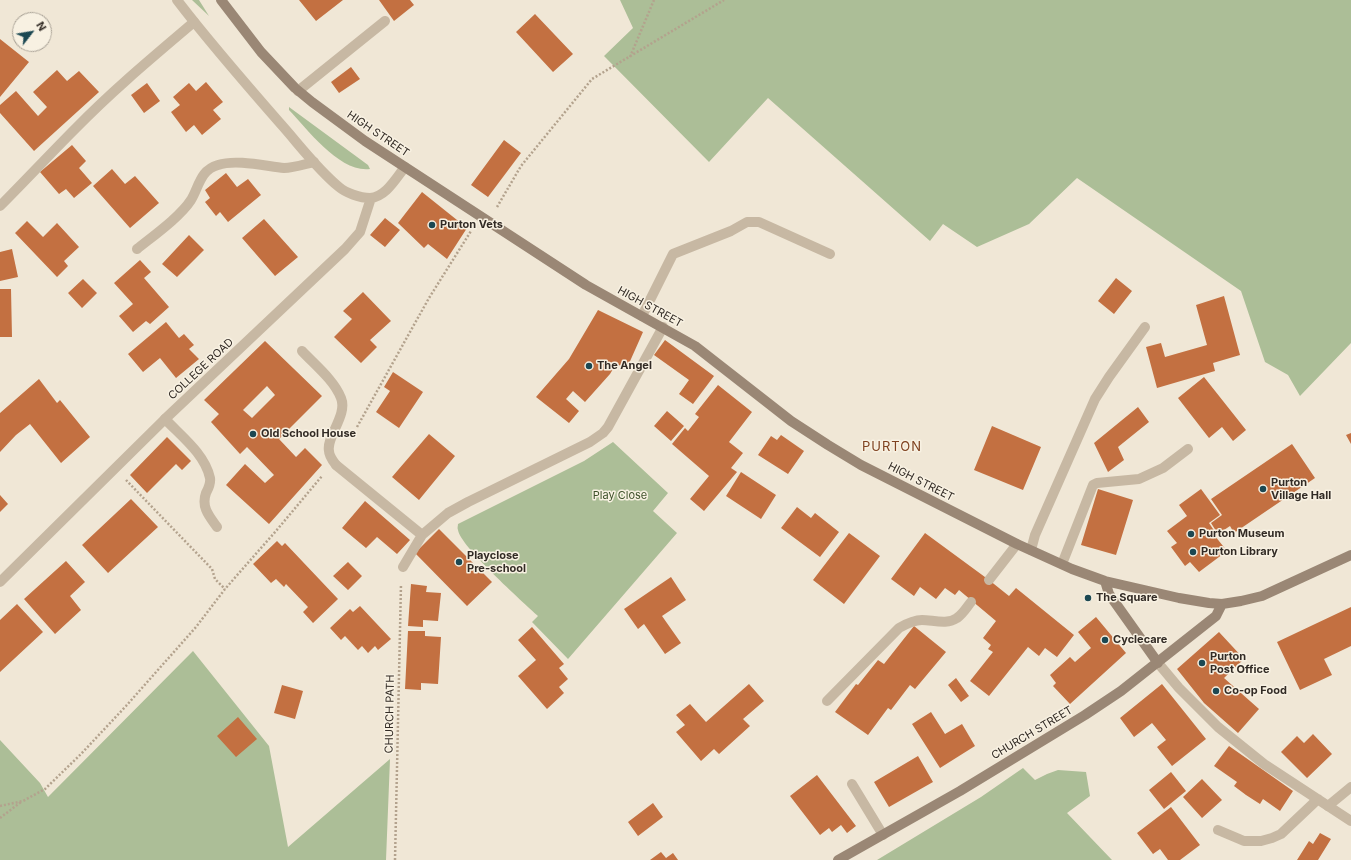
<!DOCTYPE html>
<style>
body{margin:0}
#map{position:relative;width:1351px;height:860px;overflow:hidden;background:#f0e7d6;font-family:Inter,sans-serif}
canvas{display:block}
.north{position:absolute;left:12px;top:12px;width:40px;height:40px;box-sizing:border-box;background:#f8f1e2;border:1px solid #a9a296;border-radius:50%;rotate:59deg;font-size:11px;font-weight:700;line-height:16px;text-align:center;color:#322b25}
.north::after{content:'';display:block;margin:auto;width:14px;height:18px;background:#1c4852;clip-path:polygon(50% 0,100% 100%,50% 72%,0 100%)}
</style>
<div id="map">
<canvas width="1351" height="860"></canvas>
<div class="north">N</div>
</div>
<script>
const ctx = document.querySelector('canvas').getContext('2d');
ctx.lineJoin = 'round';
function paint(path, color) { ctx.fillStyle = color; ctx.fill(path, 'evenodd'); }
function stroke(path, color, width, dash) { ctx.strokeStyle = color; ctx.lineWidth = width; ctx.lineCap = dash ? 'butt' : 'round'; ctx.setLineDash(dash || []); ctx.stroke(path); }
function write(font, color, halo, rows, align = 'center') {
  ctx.font = font + ' Inter,sans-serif'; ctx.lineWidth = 3; ctx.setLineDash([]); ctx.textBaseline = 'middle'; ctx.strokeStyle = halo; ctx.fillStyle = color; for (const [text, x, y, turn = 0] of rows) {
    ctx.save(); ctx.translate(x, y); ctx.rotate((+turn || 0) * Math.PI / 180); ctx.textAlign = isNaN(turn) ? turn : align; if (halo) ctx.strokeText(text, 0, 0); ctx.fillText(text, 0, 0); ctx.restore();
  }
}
const green = new Path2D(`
 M 192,0 L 199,0 L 209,16 Z
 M 620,0 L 1351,0 L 1351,343 L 1300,396 L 1288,375 L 1265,362 L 1241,291 L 1077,178 L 1029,224 L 977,247 L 943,224 L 930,241 L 768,98 L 709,162 L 604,56 L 633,28 Z
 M 289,107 L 368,165 L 370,169 C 340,173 308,130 289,110 Z
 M 613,442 L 668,493 L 653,511 L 677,533 L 568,659 L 532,622 L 538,616 C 523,602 460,546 458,530 C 457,528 458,526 458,524 L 584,461 Z
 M 193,651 L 269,746 L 288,847 L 390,759 L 386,860 L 0,860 L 0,740 L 40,783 L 48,797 Z
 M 1023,768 L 1035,780 L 1047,774 L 1058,770 L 1086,772 L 1090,796 L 1067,813 L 1112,860 L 877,860 L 981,797 Z`);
const building = new Path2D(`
 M 299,0 L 343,0 L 316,21 Z
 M 379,0 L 410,0 L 414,5 L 394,21 Z
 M 535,14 L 573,54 L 553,72 L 516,32 Z
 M 0,39 L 29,62 L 0,97 Z
 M 351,67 L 360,79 L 339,93 L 331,82 Z
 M 57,70 L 67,81 L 79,71 L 99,92 L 34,151 L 0,113 L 0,105 L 16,91 L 38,116 L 47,107 L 33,92 Z
 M 206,82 L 223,102 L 213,110 L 221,119 L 202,135 L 194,125 L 186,132 L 171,112 L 180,105 L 173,97 L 189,83 L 196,91 Z
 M 147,83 L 160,101 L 144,113 L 131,95 Z
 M 504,140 L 521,153 L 488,197 L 471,185 Z
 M 72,145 L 86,161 L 79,168 L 92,183 L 74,198 L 66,189 L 59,194 L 40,172 Z
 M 112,169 L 125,184 L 135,176 L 159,203 L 130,228 L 93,186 Z
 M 226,173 L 237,187 L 248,179 L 261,195 L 228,222 L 220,212 L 216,216 L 205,202 L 210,198 L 205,190 Z
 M 422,192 L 467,228 L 447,259 L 428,244 L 424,248 L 398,223 Z
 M 385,218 L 400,230 L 385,247 L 370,235 Z
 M 264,219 L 298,257 L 275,276 L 242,238 Z
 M 27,221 L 43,237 L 57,223 L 79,247 L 64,261 L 68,266 L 57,277 L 15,233 Z
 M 189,235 L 204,250 L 177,277 L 162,264 Z
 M 12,249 L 18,277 L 0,281 L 0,252 Z
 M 140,260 L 151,272 L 144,278 L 169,307 L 150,324 L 146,321 L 133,332 L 119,316 L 133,304 L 114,283 Z
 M 1116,278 L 1132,291 L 1114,314 L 1098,301 Z
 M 83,279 L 97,293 L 82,308 L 68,293 Z
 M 0,289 L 11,289 L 12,337 L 0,337 Z
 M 363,292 L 391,321 L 370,340 L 377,347 L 361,363 L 334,337 L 352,319 L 343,311 Z
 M 1224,296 L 1240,355 L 1213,363 L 1215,371 L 1157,388 L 1146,347 L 1161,343 L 1165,357 L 1207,345 L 1196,305 Z
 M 598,310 L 643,332 L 627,368 L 616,364 L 610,374 L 585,402 L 573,391 L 566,399 L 579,411 L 569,423 L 536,397 L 569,359 Z
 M 166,322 L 179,338 L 184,334 L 194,345 L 189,349 L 199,359 L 176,378 L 160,358 L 143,372 L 128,354 Z
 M 665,340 L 714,376 L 693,404 L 679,394 L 689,380 L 654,355 Z
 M 265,341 L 322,396 L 279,439 L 296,457 L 305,448 L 322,465 L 269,524 L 226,485 L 245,464 L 265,483 L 274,475 L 247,447 L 240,454 L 211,422 L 219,414 L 204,400 ZM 267,386 L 275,395 L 252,418 L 243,410 Z
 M 393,372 L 423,392 L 399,428 L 376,412 L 390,391 L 384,387 Z
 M 1204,377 L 1246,430 L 1233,441 L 1222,427 L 1209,438 L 1178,398 Z
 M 39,379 L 57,403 L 60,400 L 90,437 L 61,463 L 30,424 L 16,435 L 0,452 L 0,413 Z
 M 718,385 L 752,412 L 729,442 L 743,453 L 731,468 L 737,472 L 704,511 L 690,499 L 709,476 L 672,444 L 685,428 L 688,431 L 699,417 L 695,414 Z
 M 1138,407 L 1149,422 L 1118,447 L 1124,460 L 1108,472 L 1094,443 Z
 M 667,411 L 684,426 L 671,441 L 654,426 Z
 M 992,426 L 1041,447 L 1023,490 L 974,470 Z
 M 1351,433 L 1351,444 L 1346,435 Z
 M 429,434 L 455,456 L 419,500 L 392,477 Z
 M 781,435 L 804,451 L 788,474 L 758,455 L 771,436 L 777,440 Z
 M 167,437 L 191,461 L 182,470 L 176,464 L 147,493 L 130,475 Z
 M 1292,444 L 1315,478 L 1234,533 L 1230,526 L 1218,534 L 1211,523 L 1222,515 L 1211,499 Z
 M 741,472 L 776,495 L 761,519 L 726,496 Z
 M 1098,489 L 1133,500 L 1116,555 L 1081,545 Z
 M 1201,489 L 1220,515 L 1209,523 L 1217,535 L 1215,536 L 1227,551 L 1199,572 L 1190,562 L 1185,566 L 1171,547 L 1177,543 L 1167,531 L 1187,516 L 1179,505 Z
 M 0,495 L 8,504 L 0,512 Z
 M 131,499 L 158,527 L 108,573 L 82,545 Z
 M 365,501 L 410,540 L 397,554 L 377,537 L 366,548 L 342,528 Z
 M 797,507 L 811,518 L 815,513 L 839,532 L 820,557 L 781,528 Z
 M 439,529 L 492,582 L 467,606 L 415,553 Z
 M 849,533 L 880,556 L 844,604 L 813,580 Z
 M 925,533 L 989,580 L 1009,596 L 1016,588 L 1074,635 L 1057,657 L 1045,648 L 1039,656 L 1028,647 L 989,696 L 970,681 L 993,652 L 988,649 L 991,645 L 983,638 L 996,621 L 959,590 L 955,595 L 945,588 L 936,599 L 920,587 L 914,596 L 891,579 Z
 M 277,541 L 282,546 L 285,543 L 338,599 L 313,623 L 303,612 L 308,607 L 286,584 L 284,587 L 276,579 L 271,583 L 253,564 Z
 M 66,561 L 85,582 L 70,596 L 81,610 L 55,634 L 24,599 Z
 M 348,562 L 362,576 L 348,590 L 333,576 Z
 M 671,577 L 686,600 L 662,616 L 681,643 L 665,654 L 644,624 L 638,629 L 624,609 Z
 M 411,584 L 427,586 L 426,592 L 441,593 L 438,621 L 423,620 L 423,627 L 408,626 Z
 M 17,604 L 43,632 L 0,672 L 0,620 Z
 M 360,606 L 391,639 L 378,650 L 375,646 L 368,653 L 362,646 L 358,650 L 345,636 L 341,640 L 330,628 L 350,609 L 353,612 Z
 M 1351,607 L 1351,646 L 1324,659 L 1332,675 L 1300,690 L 1277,642 Z
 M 1096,617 L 1126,653 L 1070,704 L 1053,686 L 1056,683 L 1050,675 L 1070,657 L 1075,662 L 1091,648 L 1078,632 Z
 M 914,626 L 946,652 L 915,689 L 910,685 L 891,710 L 888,708 L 868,735 L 835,712 L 856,684 L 858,685 L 878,660 L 884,664 Z
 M 532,627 L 564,664 L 559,668 L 568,679 L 559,687 L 564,693 L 547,709 L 518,676 L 536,660 L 518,640 Z
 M 408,631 L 425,631 L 425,636 L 441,637 L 438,684 L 421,683 L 421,690 L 405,689 Z
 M 1219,632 L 1244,659 L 1224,678 L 1259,709 L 1238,733 L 1204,703 L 1177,669 Z
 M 956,678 L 969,696 L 961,702 L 948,685 Z
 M 749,684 L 764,701 L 743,719 L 750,726 L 719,754 L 714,749 L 701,761 L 676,732 L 685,725 L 676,715 L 690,704 L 706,722 Z
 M 1162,684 L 1206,739 L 1172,766 L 1157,747 L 1166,740 L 1152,723 L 1134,737 L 1120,718 Z
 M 282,685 L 303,691 L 295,719 L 274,713 Z
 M 931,712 L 945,734 L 962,724 L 975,746 L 940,768 L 912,724 Z
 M 238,717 L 257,739 L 236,757 L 217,736 Z
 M 1313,734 L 1332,754 L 1307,778 L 1281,752 L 1297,736 L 1304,743 Z
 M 1229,746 L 1293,791 L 1280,811 L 1263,799 L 1260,804 L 1246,795 L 1234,786 L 1237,782 L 1214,766 Z
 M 918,756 L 933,782 L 889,807 L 874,782 Z
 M 1171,772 L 1186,791 L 1164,809 L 1149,790 Z
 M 817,775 L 856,826 L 847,833 L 841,825 L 832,832 L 829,828 L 820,835 L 790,796 Z
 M 1202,779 L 1222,800 L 1202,818 L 1183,797 Z
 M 653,803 L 663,817 L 638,836 L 628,822 Z
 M 1171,807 L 1200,845 L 1180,860 L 1168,860 L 1160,849 L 1153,854 L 1137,833 Z
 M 1320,833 L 1331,839 L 1318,860 L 1297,860 L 1309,841 L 1313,844 Z
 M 661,852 L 666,858 L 673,853 L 678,860 L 650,860 Z`);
const path = new Path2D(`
 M 630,57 L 654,0
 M 497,207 L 521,166 L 592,79 L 724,0
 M 357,427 L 429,298 L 471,231
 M 126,480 L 212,569 L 215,579 L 225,589
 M 0,806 L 23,801 L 45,789 L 81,754 L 126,706 L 196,627 L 225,589 L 276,531 L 322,476
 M 0,818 L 21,802
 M 395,860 L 401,584`);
const lane = new Path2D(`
 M 298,91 L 385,21
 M 0,206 C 26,180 51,153 76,128 C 113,90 154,56 194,22
 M 137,249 C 153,236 180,217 191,200 C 199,187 200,170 218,165 C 236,159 265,166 284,168 C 294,168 305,164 314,162
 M 642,316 L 673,254 L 731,231 L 747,222 L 759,222 L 830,254
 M 302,351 C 315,365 334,380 341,398 C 348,415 326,437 329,451 C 329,456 333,461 336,465
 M 165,419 C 181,436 205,454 210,478 C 211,484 208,489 206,493 C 201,507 209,516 217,527
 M 1031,550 L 1035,535 L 1095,399 L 1109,377 L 1145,327
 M 1062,564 L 1093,485 L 1097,483 L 1139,479 L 1163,468 L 1188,449
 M 989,580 L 1017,544
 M 827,701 L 899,628 C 906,624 914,620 922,620 C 933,620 947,625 957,618 C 963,614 967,607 971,602
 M 852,784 L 883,835
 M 1328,806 L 1351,787`);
const street = new Path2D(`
 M 177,0 C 209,42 244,82 279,122 C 298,143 316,168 339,187 C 346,193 360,198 370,198 C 386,197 396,178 405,167
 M 336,465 L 422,535 L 403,567
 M 422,535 L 448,513 L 468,502 L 590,442 L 603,433 L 608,427 L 663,327
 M 0,582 L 165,419 L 345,249 L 360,232 L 371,198
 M 1158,663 L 1179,688 L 1218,727 L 1264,764 L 1351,821
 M 1218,830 L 1244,841 L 1261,841 L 1272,838 L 1281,834 L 1318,799`);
const secondary = new Path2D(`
 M 221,0 L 261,52 L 295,88 L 312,102 L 365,141 L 586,285 L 695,346 L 791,421 L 828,445 L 861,465 L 1017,544 L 1072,569 L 1105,581 L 1179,598 L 1209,603 L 1222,604 L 1241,601 L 1262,596 L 1351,555
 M 1105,581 L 1109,594 L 1158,663
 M 838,860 L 960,791 L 1085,715 L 1121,691 L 1216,616 L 1222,604`);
const markers = [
 [432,225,4,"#1c4852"],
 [589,366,4,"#1c4852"],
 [253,434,4,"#1c4852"],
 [1263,489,4,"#1c4852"],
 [1191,534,4,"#1c4852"],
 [1193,552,4,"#1c4852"],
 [459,562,4,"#1c4852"],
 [1088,598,4,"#1c4852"],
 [1105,640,4,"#1c4852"],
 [1202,663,4,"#1c4852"],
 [1216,691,4,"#1c4852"]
];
const streetNames = [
 ["HIGH STREET",378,134,34],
 ["HIGH STREET",650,307,29],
 ["COLLEGE ROAD",201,369,-43],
 ["HIGH STREET",921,482,27],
 ["CHURCH PATH",390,714,-89],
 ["CHURCH STREET",1032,733,-31]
];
const poiNames = [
 ["Purton Vets",440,225],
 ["The Angel",597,366],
 ["Old School House",261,434],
 ["Purton",1271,483],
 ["Village Hall",1271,496],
 ["Purton Museum",1199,534],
 ["Purton Library",1201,552],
 ["Playclose",467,556],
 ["Pre-school",467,569],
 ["The Square",1096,598],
 ["Cyclecare",1113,640],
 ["Purton",1210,657],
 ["Post Office",1210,670],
 ["Co-op Food",1224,691]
];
const parkNames = [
 ["Play Close",620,496]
];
const quarterNames = [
 ["PURTON",892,447]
];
paint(green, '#acbe97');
paint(building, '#c37041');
stroke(path, '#b3a28d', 2.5, [2, 2]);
stroke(lane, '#c7b8a3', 10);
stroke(street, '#c7b8a3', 10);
stroke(secondary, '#9a8775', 10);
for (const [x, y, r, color] of markers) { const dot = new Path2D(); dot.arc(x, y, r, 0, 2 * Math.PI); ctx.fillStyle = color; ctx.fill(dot); stroke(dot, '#f8f1e2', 1.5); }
write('11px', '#322b25', '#f8f1e2', streetNames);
write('bold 11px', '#322b25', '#f8f1e2', poiNames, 'left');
write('11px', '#3d5029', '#f8f1e2', parkNames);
ctx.letterSpacing = '1px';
write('13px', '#7f4220', '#f8f1e2', quarterNames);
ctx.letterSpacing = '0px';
</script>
